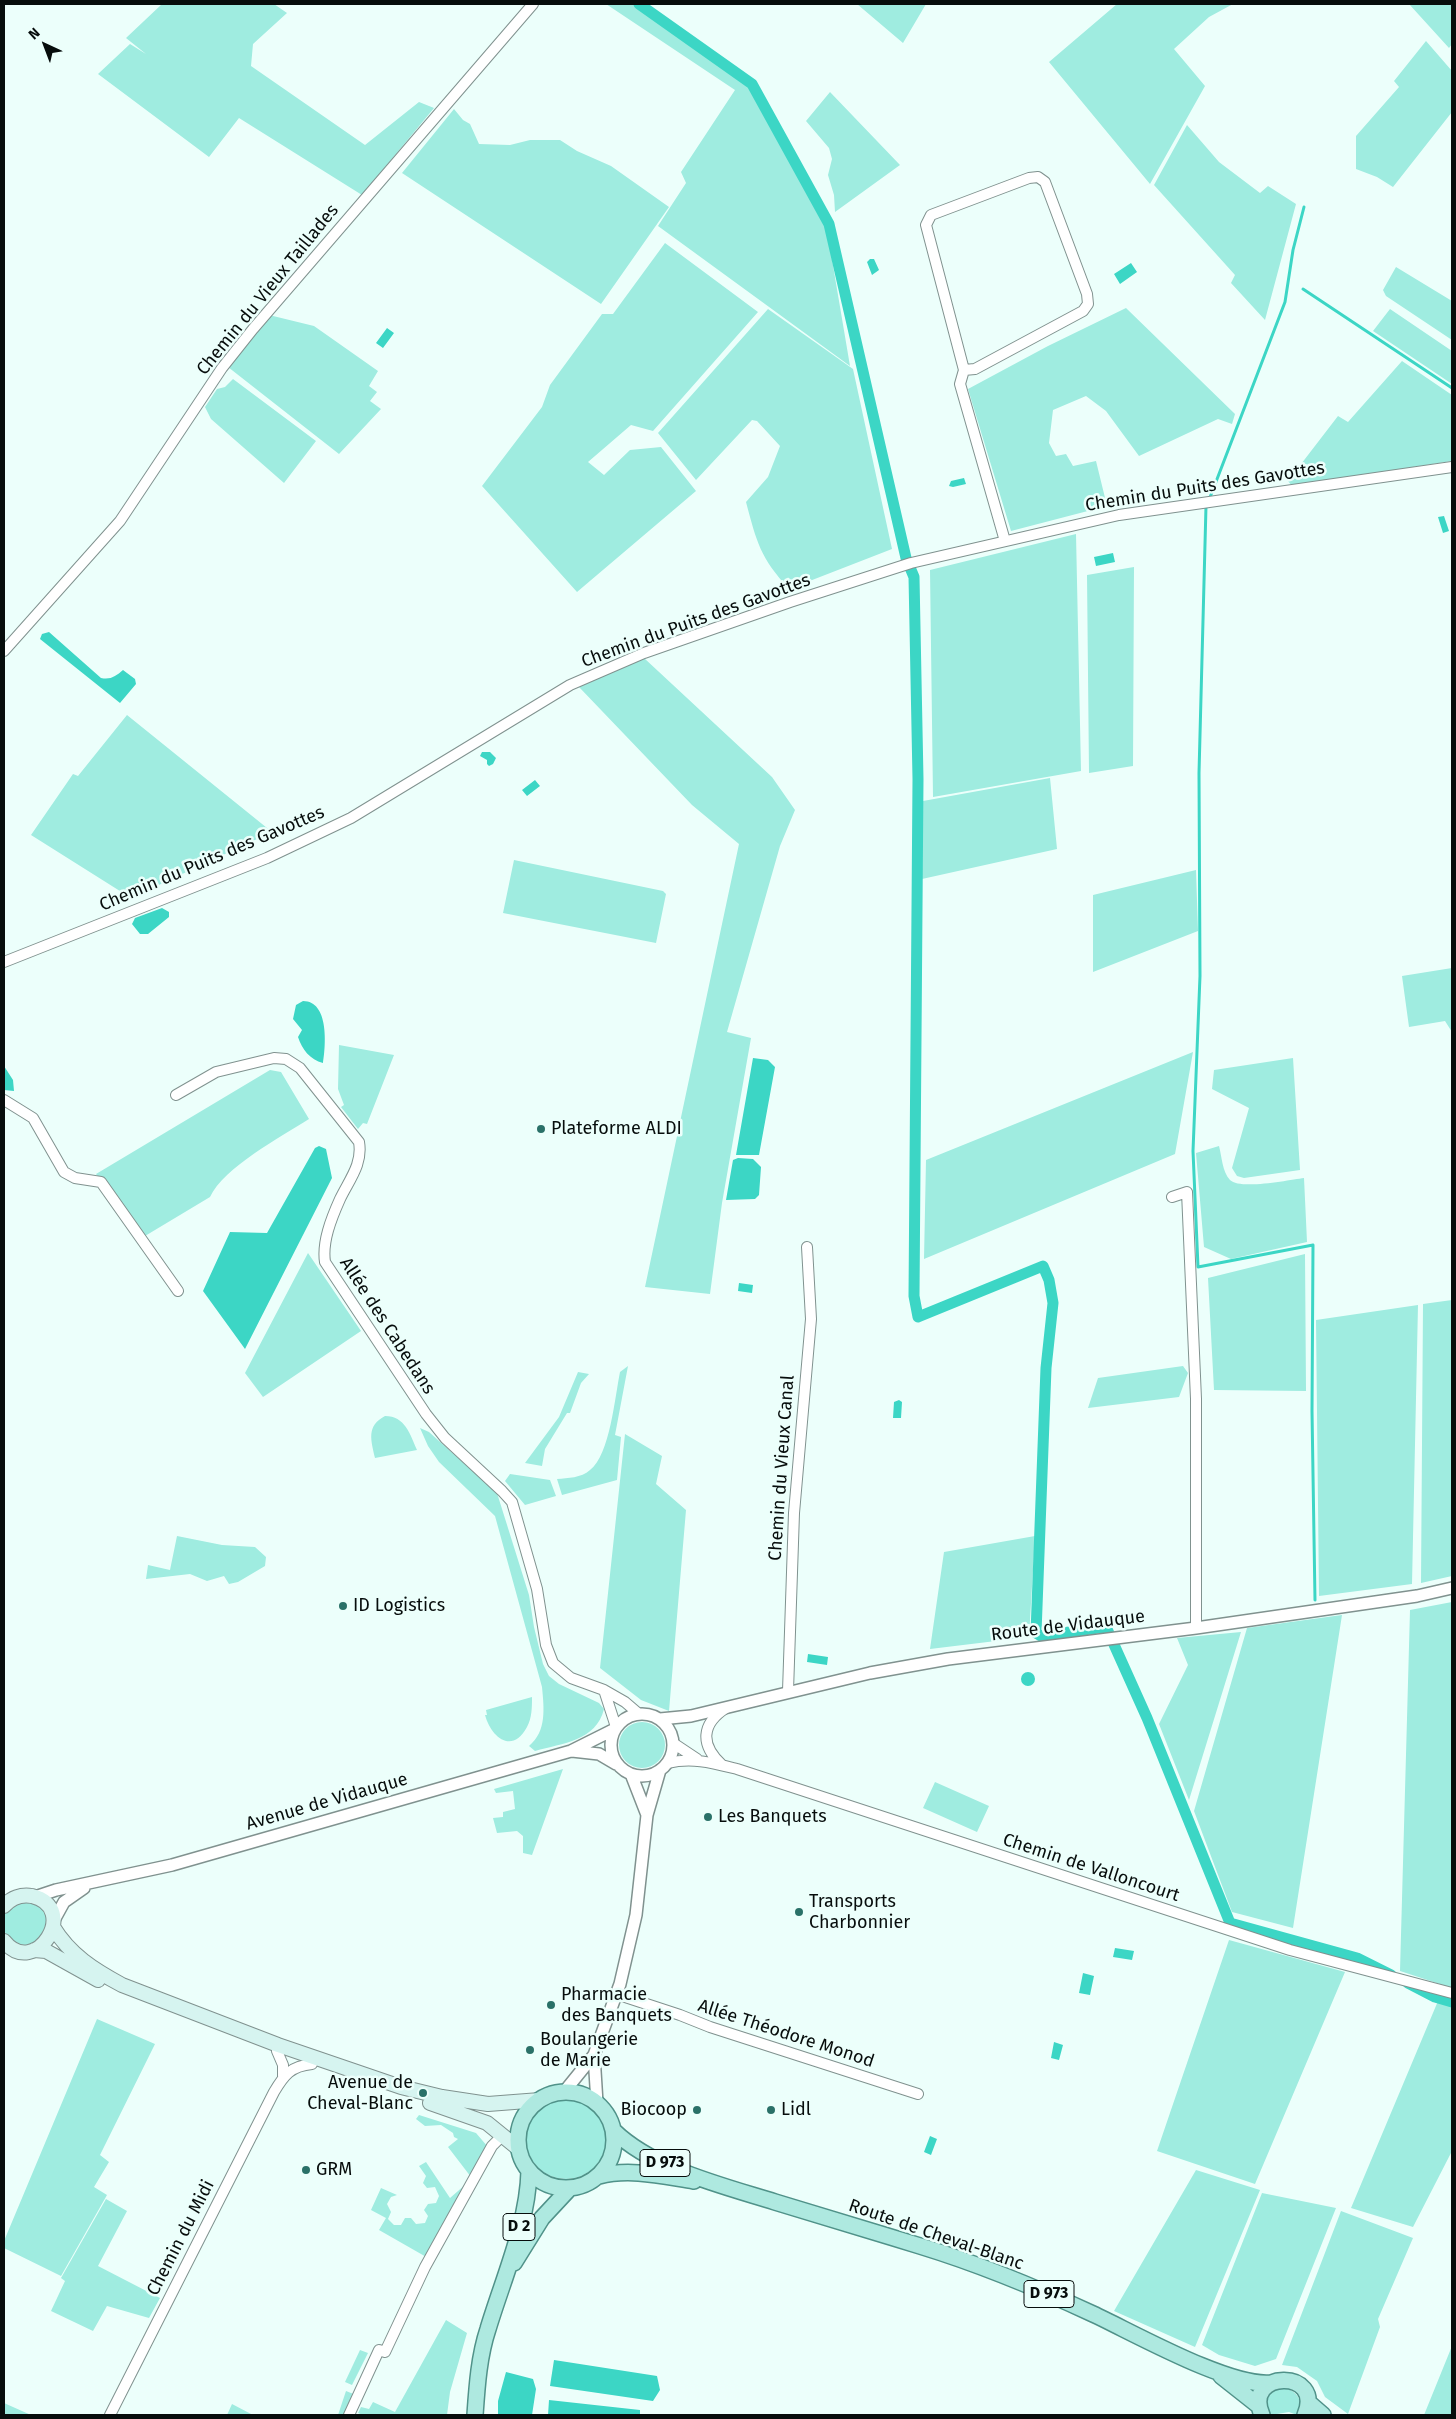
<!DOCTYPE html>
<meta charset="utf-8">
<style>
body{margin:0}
#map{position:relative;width:1456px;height:2419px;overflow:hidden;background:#ecfffb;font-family:"Fira Sans",sans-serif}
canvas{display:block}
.frame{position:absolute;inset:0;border:5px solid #070d0c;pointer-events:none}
.north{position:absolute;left:20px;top:20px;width:50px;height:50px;-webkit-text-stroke:4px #ecfffb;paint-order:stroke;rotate:317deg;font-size:14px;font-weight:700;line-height:20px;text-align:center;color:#070d0c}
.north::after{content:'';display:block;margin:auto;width:18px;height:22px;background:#070d0c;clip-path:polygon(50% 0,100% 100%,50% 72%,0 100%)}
</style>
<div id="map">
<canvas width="1456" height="2419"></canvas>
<div class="frame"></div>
<div class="north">N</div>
</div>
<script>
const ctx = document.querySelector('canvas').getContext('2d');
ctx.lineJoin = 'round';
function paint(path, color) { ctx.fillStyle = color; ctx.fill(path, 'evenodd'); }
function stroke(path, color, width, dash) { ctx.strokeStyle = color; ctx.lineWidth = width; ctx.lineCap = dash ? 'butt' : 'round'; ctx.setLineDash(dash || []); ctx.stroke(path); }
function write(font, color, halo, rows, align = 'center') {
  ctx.font = font + ' "Fira Sans",sans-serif'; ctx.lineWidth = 5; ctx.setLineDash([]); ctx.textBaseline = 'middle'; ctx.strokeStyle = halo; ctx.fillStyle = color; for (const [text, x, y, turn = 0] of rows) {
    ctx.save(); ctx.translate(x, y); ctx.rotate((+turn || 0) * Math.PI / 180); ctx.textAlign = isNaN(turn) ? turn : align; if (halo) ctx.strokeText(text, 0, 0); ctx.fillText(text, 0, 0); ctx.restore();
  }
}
const green = new Path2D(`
 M 162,4 L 274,4 L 287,13 L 253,44 L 251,66 L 365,145 L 419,102 L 434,108 L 362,195 L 239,118 L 209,157 L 98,74 L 130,44 L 146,54 L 126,38 Z
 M 606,4 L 635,4 L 748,85 L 827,230 L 850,366 L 658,226 L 686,183 L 681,172 L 735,90 Z
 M 857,4 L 926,4 L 903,43 Z
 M 1117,4 L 1233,4 L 1209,17 L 1174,49 L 1205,86 L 1150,184 L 1049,62 Z
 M 1409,4 L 1452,4 L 1452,44 L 1449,48 Z
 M 1426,41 L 1452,71 L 1452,112 L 1393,187 L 1377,177 L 1356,169 L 1356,136 L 1399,87 L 1394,81 Z
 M 830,92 L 900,165 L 835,212 L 834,195 L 828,175 L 832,159 L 829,148 L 806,121 Z
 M 454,109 L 463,120 L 470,124 L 479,144 L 510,145 L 530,140 L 560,140 L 577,151 L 611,166 L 669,207 L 601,304 L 402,173 Z
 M 1187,125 L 1219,162 L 1260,193 L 1268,186 L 1296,204 L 1265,320 L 1231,283 L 1235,275 L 1154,185 Z
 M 665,243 L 758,312 L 653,431 L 631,425 L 588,462 L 604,475 L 630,450 L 661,447 L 696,491 L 577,592 L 482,486 L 542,407 L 550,385 L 602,314 L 613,314 Z
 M 1396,267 L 1452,301 L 1452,340 L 1386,296 L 1383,290 Z
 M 1126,308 L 1235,414 L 1232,424 L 1218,419 L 1139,456 L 1106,411 L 1086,396 L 1053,410 L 1049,443 L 1056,456 L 1066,454 L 1073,466 L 1096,461 L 1107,506 L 1011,531 L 968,389 L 1048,346 Z
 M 768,309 L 853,369 L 892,549 L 789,589 C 760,557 757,543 746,502 L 768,477 L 780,446 L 757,421 L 752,420 L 696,480 L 658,433 Z
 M 1390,309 L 1452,351 L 1452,384 L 1373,331 Z
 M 269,315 L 314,326 L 378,371 L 369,386 L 377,392 L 370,401 L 381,409 L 339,454 L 228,367 Z
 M 1402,361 L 1452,395 L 1452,461 L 1292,486 L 1288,481 L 1338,416 L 1348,422 Z
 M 233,379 L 316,441 L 284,483 L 211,419 L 205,407 L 217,389 L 225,387 Z
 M 1076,534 L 1081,771 L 933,797 L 930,570 Z
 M 1134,567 L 1133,766 L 1089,773 L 1087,575 Z
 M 644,658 L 772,777 L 795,810 L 780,846 L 727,1032 L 751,1038 L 722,1203 L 710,1294 L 645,1287 L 739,844 L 692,805 L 579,687 Z
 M 127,715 L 272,832 L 131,898 L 31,835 L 73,774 L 78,776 Z
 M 1050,778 L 1057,849 L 922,879 L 923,801 Z
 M 514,860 L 663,891 L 666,894 L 656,943 L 503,913 Z
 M 1196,870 L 1198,931 L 1093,972 L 1093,895 Z
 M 1452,968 L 1452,1032 L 1445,1021 L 1409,1027 L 1402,976 Z
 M 339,1045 L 394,1055 L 367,1124 L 363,1123 L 358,1129 L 341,1107 L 344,1105 L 338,1089 Z
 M 1193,1052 L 1175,1154 L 924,1259 L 926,1160 Z
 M 1293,1058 L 1300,1170 L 1244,1178 L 1237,1176 L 1232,1168 L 1249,1108 L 1212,1089 L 1214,1070 Z
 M 270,1070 L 281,1072 L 309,1119 C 281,1137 224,1167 210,1197 L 145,1236 L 96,1174 Z
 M 1219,1146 C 1222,1157 1222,1171 1230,1180 C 1240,1190 1289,1180 1304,1178 L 1307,1242 L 1231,1259 L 1204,1247 L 1196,1153 Z
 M 308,1253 L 361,1331 L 263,1397 L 245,1373 Z
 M 1305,1254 L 1306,1391 L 1214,1390 L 1208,1278 Z
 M 1452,1300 L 1452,1576 L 1421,1583 L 1423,1304 Z
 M 1418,1305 L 1412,1584 L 1319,1596 L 1316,1320 Z
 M 628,1366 L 615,1435 L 621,1437 L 617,1480 L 562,1495 L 557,1479 C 568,1478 581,1478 590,1470 C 610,1455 615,1396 620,1372 Z
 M 1183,1366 L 1188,1373 L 1179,1397 L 1088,1408 L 1098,1378 Z
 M 578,1372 L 589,1374 L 581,1383 L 570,1413 L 567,1413 L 545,1449 L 542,1466 L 525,1463 L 559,1417 Z
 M 385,1416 C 405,1416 410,1434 417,1450 L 375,1458 C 371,1440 366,1426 385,1416 Z
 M 420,1428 L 429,1432 L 497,1493 L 529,1595 L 534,1627 L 543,1664 L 549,1676 L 559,1684 L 599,1703 L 604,1709 C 596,1741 563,1743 535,1751 L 529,1746 C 547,1731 544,1708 542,1687 L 495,1516 L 439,1462 L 428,1446 Z
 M 625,1434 L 662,1456 L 656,1484 L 686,1510 L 669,1711 L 641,1700 L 600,1668 Z
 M 510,1474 L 550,1480 L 556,1496 L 525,1505 L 505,1481 Z
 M 177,1536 L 222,1545 L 255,1547 L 266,1557 L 265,1566 L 238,1582 L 229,1584 L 224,1576 L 207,1581 L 190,1574 L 146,1579 L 148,1565 L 170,1570 Z
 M 1035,1536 L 1029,1637 L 930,1649 L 944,1552 Z
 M 1452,1602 L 1452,1988 L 1400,1971 L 1410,1610 Z
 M 1342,1615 L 1293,1928 L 1232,1912 L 1194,1811 L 1247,1628 Z
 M 1241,1632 L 1189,1800 L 1159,1724 L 1188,1665 L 1177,1638 Z
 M 532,1697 C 532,1707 532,1718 527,1727 C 512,1755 491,1737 485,1715 L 487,1715 L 486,1710 Z
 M619 1745a23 23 0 1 1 46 0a23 23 0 1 1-46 0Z
 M 563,1769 L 532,1855 L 523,1853 L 523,1836 L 517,1831 L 497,1833 L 493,1818 L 503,1817 L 503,1812 L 515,1809 L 513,1791 L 496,1793 L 494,1789 Z
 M 935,1782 L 989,1806 L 977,1832 L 923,1808 Z
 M3 1923a22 22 0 1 1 44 0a22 22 0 1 1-44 0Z
 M 1229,1940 L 1345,1972 L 1255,2184 L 1157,2151 Z
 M 1438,2001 L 1452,2005 L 1452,2151 L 1413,2227 L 1351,2208 Z
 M 97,2019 L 155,2044 L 100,2155 L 109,2162 L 94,2187 L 107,2195 L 61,2276 L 4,2248 L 4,2241 Z
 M526 2139a40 40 0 1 1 80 0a40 40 0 1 1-80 0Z
 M 419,2115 L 476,2133 L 488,2147 L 471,2177 L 448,2147 L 458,2139 L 454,2137 L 453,2133 L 441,2125 L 425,2126 L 416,2119 Z
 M 426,2162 L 450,2198 L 466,2184 L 428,2258 L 379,2230 L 386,2218 L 371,2210 L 381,2188 L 397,2195 L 391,2197 L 387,2204 L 391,2212 L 388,2219 L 394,2225 L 401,2225 L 405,2218 L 411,2218 L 416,2224 L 425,2223 L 428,2216 L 424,2210 L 428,2204 L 436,2203 L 439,2196 L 435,2187 L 427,2188 L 423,2183 L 426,2176 L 419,2166 Z
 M 1196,2170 L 1260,2190 L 1195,2347 L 1114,2311 Z
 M 1262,2193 L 1336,2208 L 1276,2359 L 1255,2366 L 1219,2355 L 1202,2345 Z
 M 106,2199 L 127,2211 L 98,2266 L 160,2298 L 149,2318 L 107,2306 L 93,2331 L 51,2311 L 65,2281 L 61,2278 Z
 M 1341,2211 L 1413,2238 L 1378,2319 L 1380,2327 L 1348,2414 L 1325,2397 L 1317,2381 L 1297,2367 L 1282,2365 Z
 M 446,2320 L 467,2333 L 450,2392 L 447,2415 L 363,2415 L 358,2413 L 361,2407 L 369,2409 L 373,2402 L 395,2412 Z
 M 1452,2346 L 1452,2415 L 1424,2415 Z
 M 360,2350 L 368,2353 L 352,2385 L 345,2382 Z
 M 1281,2387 C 1296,2390 1305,2399 1297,2415 L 1289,2412 L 1271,2415 C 1263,2403 1268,2392 1281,2387 Z
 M 346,2391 L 356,2395 L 346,2415 L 338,2415 Z
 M 4,2403 L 31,2415 L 4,2415 Z
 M 232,2404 L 253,2415 L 227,2415 Z`);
const water = new Path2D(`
 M 870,259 L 874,259 L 879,270 L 872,275 L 867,262 Z
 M 1131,263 L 1137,272 L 1120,284 L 1114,274 Z
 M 387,328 L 394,333 L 383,348 L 376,343 Z
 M 964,478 L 966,484 L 953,487 L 949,486 L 951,481 Z
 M 1444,516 L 1449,531 L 1443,533 L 1438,517 Z
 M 1113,553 L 1115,562 L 1096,566 L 1094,557 Z
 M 49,632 L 101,678 C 111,680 116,676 123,670 L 135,679 L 136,684 L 120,703 L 40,639 L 42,634 Z
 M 482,752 L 490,752 L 496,758 L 493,764 L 489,766 L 487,764 L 487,760 L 480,756 Z
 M 535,780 L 540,786 L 527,796 L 522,790 Z
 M 162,908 L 169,912 L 169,917 L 148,934 L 140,934 L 132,924 L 135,918 Z
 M 303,1001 C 329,1001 326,1045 323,1063 C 310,1060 302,1049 298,1037 L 302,1030 L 293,1019 L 296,1005 Z
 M 753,1058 L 768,1060 L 775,1067 L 759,1155 L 736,1155 Z
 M 4,1066 L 13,1080 L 14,1091 L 4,1090 Z
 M 319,1146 L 326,1149 L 332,1178 L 245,1349 L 203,1291 L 230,1232 L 267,1233 L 315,1148 Z
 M 738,1158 L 753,1159 L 761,1167 L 759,1195 L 755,1199 L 726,1200 L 733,1160 Z
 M 739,1283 L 753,1285 L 752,1293 L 738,1291 Z
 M 899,1400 L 902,1402 L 901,1418 L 893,1418 L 894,1402 Z
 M 808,1654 L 828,1657 L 827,1665 L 807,1662 Z
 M1021 1679a7 7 0 1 1 14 0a7 7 0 1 1-14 0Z
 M 1115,1948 L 1134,1951 L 1132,1960 L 1113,1957 Z
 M 1083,1973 L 1094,1976 L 1090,1995 L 1079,1993 Z
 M 1054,2042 L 1063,2045 L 1059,2060 L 1051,2058 Z
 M 930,2136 L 937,2139 L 931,2155 L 924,2152 Z
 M 554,2360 L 657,2376 L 660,2390 L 653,2401 L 550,2386 Z
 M 506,2372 L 533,2379 L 536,2389 L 532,2415 L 498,2415 L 498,2401 Z
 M 549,2400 L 640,2410 L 640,2415 L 548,2415 Z`);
const stream = new Path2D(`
 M 1303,289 L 1452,388
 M 1209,500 L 1285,302 L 1293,250 L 1304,207
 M 1206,506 L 1199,773 L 1200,976 L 1193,1151 L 1198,1267 L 1313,1245 L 1312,1411 L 1315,1600`);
const canal = new Path2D(`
 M 639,4 L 752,84 L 829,224 L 906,558 L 914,577 L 918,779 L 914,1296 L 918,1317 L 1043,1266 L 1049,1280 L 1053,1303 L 1046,1368 L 1036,1633 L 1041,1636 L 1105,1627 L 1107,1629 L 1147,1718 L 1230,1923 L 1357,1958 L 1391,1975
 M 1408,1983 L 1435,1997 L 1452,2002`);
const minor = new Path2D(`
 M 964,370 L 975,369 L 1083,311 L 1088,304 L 1087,294 L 1045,182 L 1038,177 L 1029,178 L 931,215 L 926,225 L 964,370 L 960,384 L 1005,541
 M 4,651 L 120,521 L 222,368 L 253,329 L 533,4
 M 4,962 L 267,858 L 351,818 L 570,685 L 644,653 L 790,602 L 911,563 L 1119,515 L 1452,467
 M 176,1095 L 216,1072 L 274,1058 L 286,1059 L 300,1068 L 359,1142 C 363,1164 349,1180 340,1199 C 331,1219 322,1242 325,1262 L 426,1414 L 445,1438 L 502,1491 L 512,1502 L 537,1589 L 546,1645 L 553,1663 L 571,1678 L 604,1690 L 625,1702 L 639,1714
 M 4,1100 L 33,1118 L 64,1172 L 75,1178 L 101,1182 L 178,1291
 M 1172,1197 L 1187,1192 L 1196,1399 L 1196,1628
 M 604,1690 L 616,1727
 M 788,1691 L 794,1513 L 811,1319 L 807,1247
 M 673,1743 L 697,1759
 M 668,1763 C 692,1757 713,1763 737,1769 L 1290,1950 L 1452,1993
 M 722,1765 C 700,1745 701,1724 726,1708
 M 616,1994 L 680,2015 L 710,2027 L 918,2094
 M 277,2051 L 283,2065 L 283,2076
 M 110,2415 L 274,2092 C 284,2075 291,2066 312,2064
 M 349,2415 L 379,2350 L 385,2352 L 425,2267 L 492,2146 L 503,2135`);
const tertiary = new Path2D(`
 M611 1745a31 31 0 1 1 62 0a31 31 0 1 1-62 0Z
 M 660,1719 L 691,1716 L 870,1673 L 948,1659 L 1196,1628 L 1417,1596 L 1452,1588
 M 572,1751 L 599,1754 L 616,1764
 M 631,1774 L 647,1815
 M 35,1897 L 56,1890 L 172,1865 L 571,1751 L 615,1729
 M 53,1922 L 64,1902 L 84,1888
 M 594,2055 L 597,2103
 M 564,2092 L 594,2055 L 620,1984 L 636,1915 L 647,1815 L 660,1770`);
const secondary = new Path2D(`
 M 4,1906 C 11,1898 21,1894 32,1896 C 81,1908 35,1980 4,1941
 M 53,1927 C 70,1955 94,1970 122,1985 L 278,2045 L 401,2087 L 442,2097 L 488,2104 L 540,2100
 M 34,1950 L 46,1951 L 98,1980
 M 430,2103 L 487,2123 L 519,2149`);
const primary = new Path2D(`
 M518 2140a48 48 0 1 1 96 0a48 48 0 1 1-96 0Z
 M 614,2131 C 653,2169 724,2186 775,2202 C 824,2217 872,2231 920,2246 C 979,2264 1037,2288 1093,2314 C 1134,2333 1229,2387 1271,2383
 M 599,2176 C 630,2168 662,2176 694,2181
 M 514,2263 L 542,2218 L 569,2189
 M 1221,2376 L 1259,2406
 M 1308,2402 L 1323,2415
 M 475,2415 C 477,2386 479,2356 488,2329 C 503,2279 528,2223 529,2171
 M 1262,2415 C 1242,2370 1325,2368 1305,2415`);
const markers = [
 [541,1129,5,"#2a7168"],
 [343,1606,5,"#2a7168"],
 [708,1817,5,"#2a7168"],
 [799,1912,5,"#2a7168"],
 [551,2005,5,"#2a7168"],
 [530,2050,5,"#2a7168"],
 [423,2093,5,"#2a7168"],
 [697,2110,5,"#2a7168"],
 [771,2110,5,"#2a7168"],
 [306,2170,5,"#2a7168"]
];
const shields = [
 [665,2163,50],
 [519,2227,32],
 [1049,2294,50]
];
const shieldNames = [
 ["D 973",665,2163],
 ["D 2",519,2227],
 ["D 973",1049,2294]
];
const streetNames = [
 ["Chemin du Vieux Taillades",268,290,-51],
 ["Chemin du Puits des Gavottes",1205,487,-9],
 ["Chemin du Puits des Gavottes",696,621,-20],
 ["Chemin du Puits des Gavottes",212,859,-23],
 ["Allée des Cabedans",387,1326,57],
 ["Chemin du Vieux Canal",782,1468,-86],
 ["Route de Vidauque",1068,1626,-7],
 ["Avenue de Vidauque",327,1802,-16],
 ["Chemin de Valloncourt",1091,1868,18],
 ["Allée Théodore Monod",786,2034,18],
 ["Route de Cheval-Blanc",936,2235,19],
 ["Chemin du Midi",181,2238,-63]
];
const poiNames = [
 ["Plateforme ALDI",551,1129],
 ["ID Logistics",353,1606],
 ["Les Banquets",718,1817],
 ["Transports",809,1902],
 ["Charbonnier",809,1923],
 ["Pharmacie",561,1995],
 ["des Banquets",561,2016],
 ["Boulangerie",540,2040],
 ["de Marie",540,2061],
 ["Avenue de",413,2083,"right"],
 ["Cheval-Blanc",413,2104,"right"],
 ["Biocoop",687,2110,"right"],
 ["Lidl",781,2110],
 ["GRM",316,2170]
];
paint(green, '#9fece0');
paint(water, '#3cd6c5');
stroke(stream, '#3cd6c5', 3);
stroke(canal, '#3cd6c5', 11);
stroke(minor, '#80928f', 12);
stroke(tertiary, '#80928f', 14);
stroke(secondary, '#80928f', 16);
stroke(primary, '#509289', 18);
stroke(minor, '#fff', 10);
stroke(tertiary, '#fff', 11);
stroke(secondary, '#d6f4f0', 14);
stroke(primary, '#aee9e0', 15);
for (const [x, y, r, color] of markers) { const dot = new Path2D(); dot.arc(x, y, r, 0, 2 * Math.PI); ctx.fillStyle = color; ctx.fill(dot); stroke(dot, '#ecfffb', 2); }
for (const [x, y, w] of shields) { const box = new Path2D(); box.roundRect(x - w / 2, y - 13.5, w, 27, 4); ctx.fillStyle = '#ecfffb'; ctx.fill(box); stroke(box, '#070d0c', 1); }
write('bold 16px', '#070d0c', null, shieldNames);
write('18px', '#070d0c', '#ecfffb', streetNames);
write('18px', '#070d0c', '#ecfffb', poiNames, 'left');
</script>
